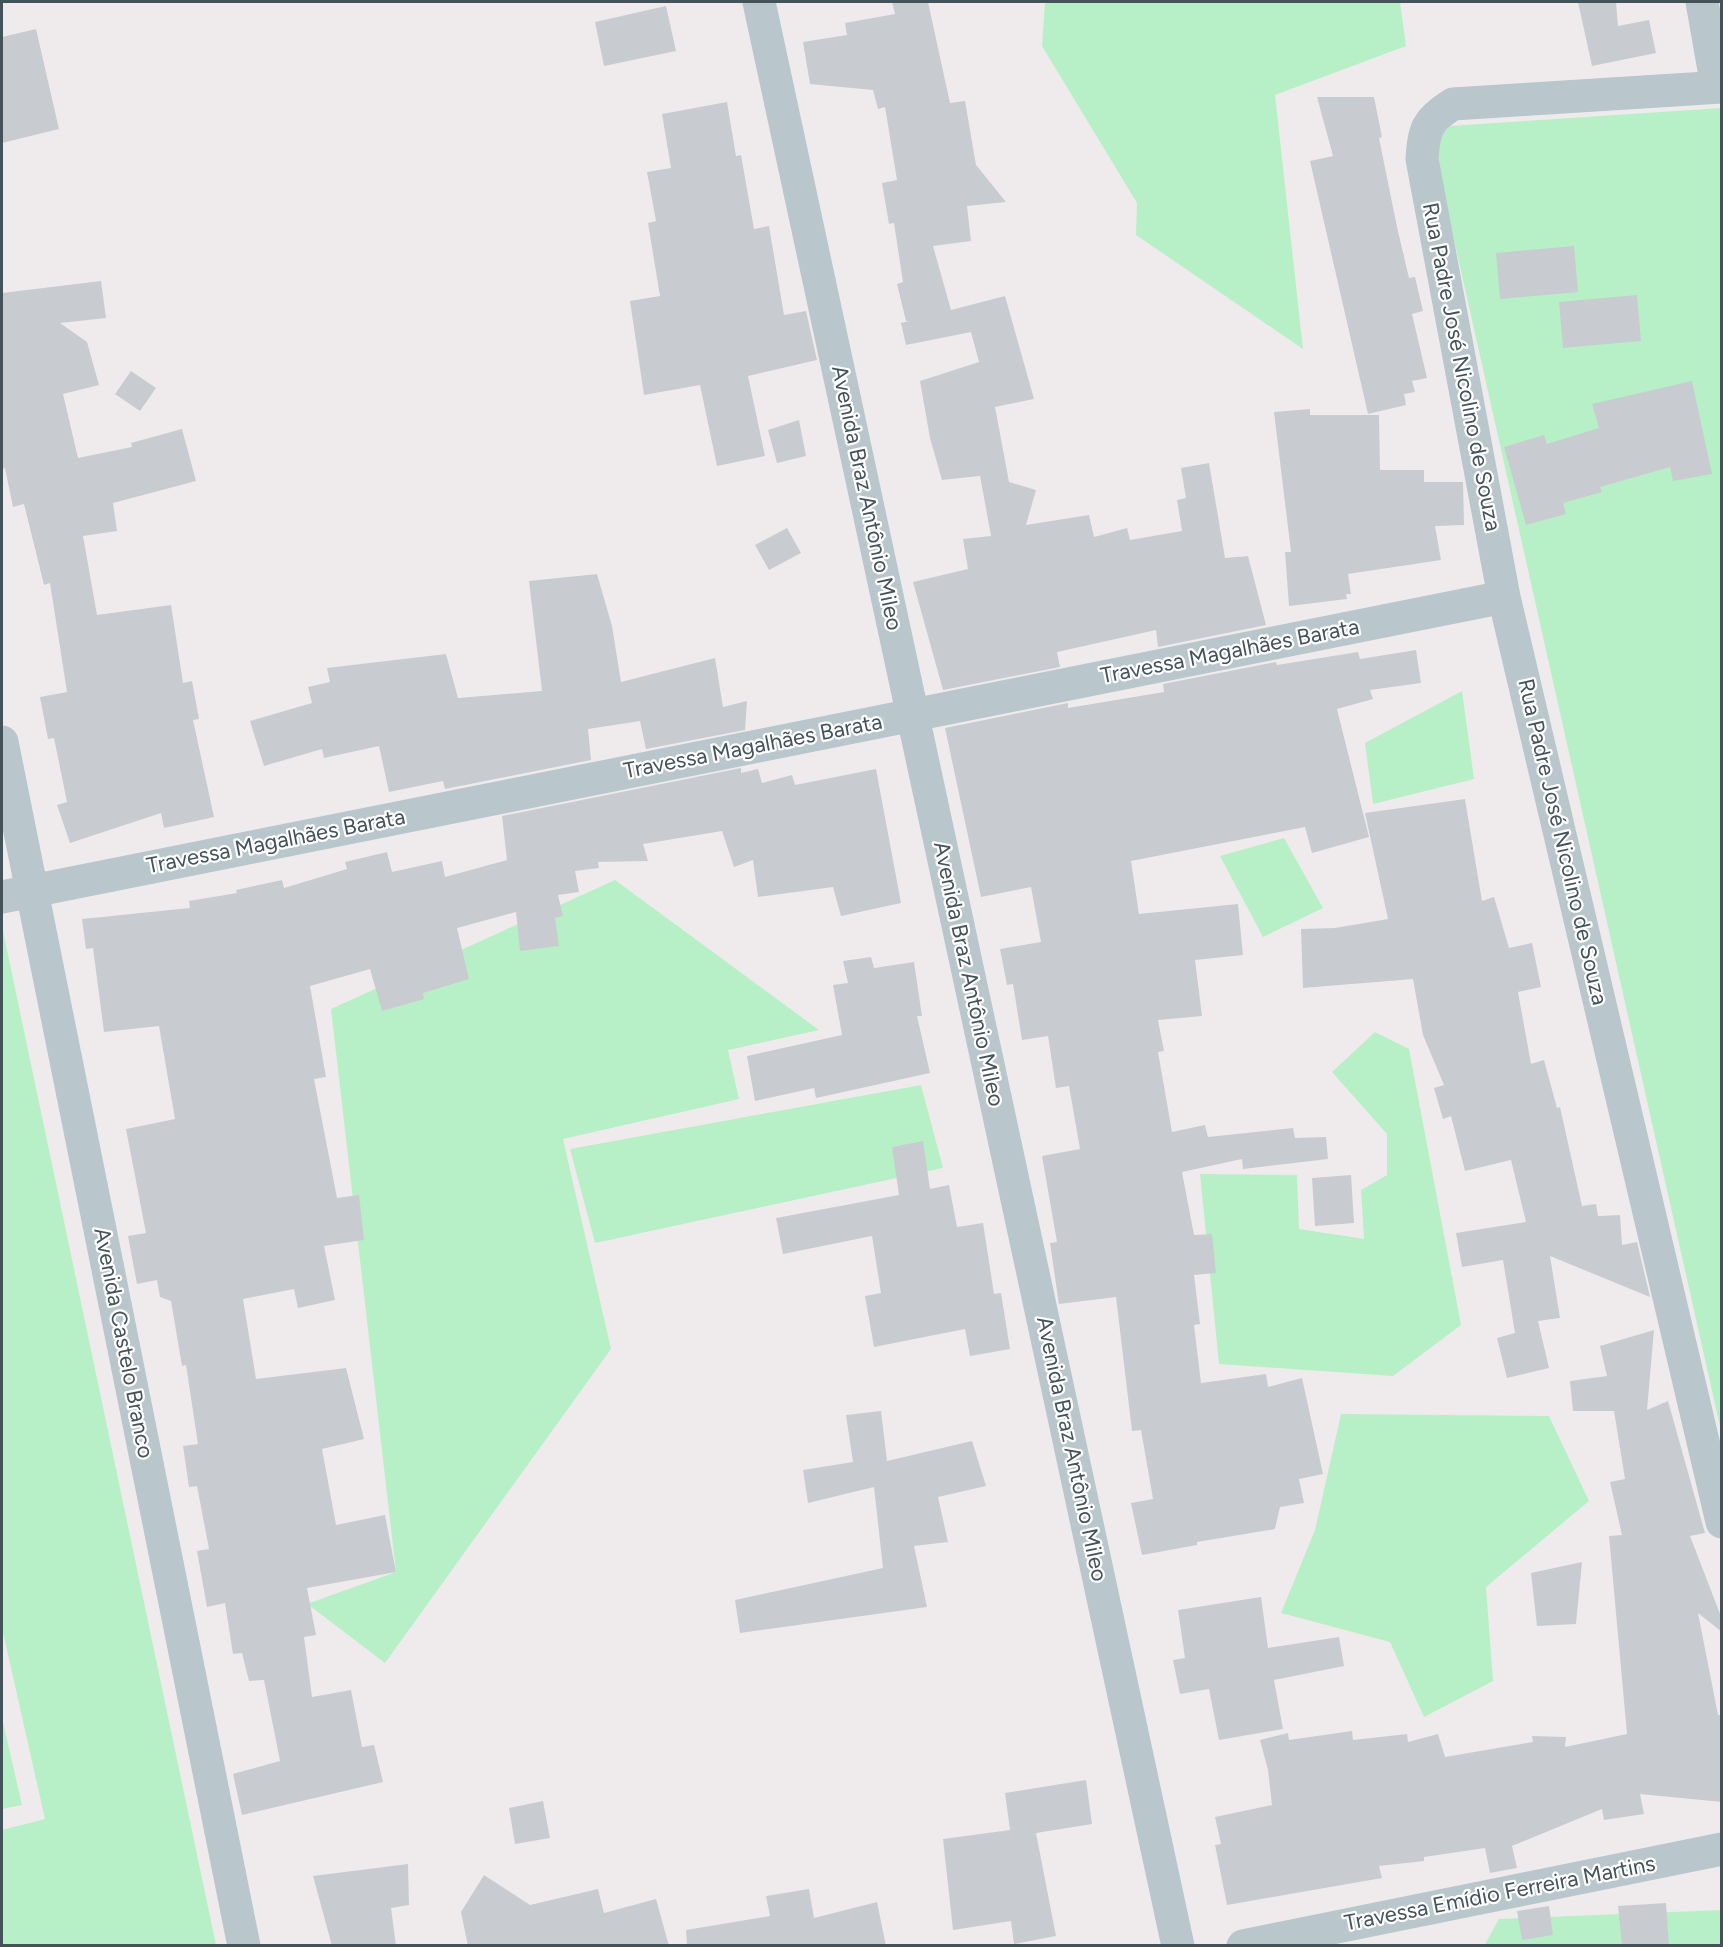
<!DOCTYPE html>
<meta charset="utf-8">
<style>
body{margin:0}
#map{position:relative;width:1723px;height:1947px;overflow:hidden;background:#efebec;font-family:Figtree,sans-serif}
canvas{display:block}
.frame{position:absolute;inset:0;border:3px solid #44525a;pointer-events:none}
</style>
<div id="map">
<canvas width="1723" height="1947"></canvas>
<div class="frame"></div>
</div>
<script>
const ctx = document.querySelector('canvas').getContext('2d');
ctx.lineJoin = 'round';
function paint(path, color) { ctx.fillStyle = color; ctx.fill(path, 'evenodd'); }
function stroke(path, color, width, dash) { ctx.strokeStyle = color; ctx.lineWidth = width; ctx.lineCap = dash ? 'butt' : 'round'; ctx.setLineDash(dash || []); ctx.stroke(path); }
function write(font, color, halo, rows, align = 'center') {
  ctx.font = font + ' Figtree,sans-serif'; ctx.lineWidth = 4.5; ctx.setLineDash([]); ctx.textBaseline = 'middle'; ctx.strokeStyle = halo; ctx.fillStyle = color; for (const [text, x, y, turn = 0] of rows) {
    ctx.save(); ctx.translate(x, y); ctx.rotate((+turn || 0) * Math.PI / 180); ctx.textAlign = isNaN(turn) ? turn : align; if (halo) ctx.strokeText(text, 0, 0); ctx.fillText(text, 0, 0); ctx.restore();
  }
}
const green = new Path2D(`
 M 1045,2 L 1400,2 L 1406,46 L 1275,95 L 1303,349 L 1136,235 L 1137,203 L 1042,46 Z
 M 1721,108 L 1721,1431 L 1435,155 L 1437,139 L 1450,126 Z
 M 1462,691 L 1474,779 L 1373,804 L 1365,743 Z
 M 1284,838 L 1323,908 L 1263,937 L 1220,856 Z
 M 615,880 L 819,1030 L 728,1050 L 739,1099 L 563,1139 L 611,1349 L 385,1663 L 310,1606 L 304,1605 L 396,1572 L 331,1009 Z
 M 2,931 L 3,931 L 216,1945 L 2,1945 L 2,1830 L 45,1819 L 2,1628 Z
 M 1375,1032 L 1409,1049 L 1461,1325 L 1393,1376 L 1219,1364 L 1200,1174 L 1297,1175 L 1299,1229 L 1364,1239 L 1361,1190 L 1387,1175 L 1387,1134 L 1332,1072 Z
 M 921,1085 L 943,1168 L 595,1243 L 570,1149 Z
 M 1341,1414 L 1549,1416 L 1589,1501 L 1486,1587 L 1493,1681 L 1424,1717 L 1390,1642 L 1281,1613 L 1315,1530 Z
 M 2,1718 L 22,1805 L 2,1809 Z
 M 1721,1910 L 1721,1945 L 1484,1946 L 1499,1919 Z`);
const building = new Path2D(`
 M 892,2 L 928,2 L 950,103 L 965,101 L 976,165 L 1006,202 L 967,206 L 971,241 L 933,246 L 951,310 L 1005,296 L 1034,399 L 995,407 L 1009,482 L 1036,490 L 1026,525 L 1089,515 L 1094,537 L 1127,528 L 1130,540 L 1182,531 L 1177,500 L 1186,498 L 1181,468 L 1209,463 L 1225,558 L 1248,556 L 1266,625 L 1158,647 L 1156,630 L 1057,652 L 1060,667 L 943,690 L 913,582 L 968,569 L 963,539 L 991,536 L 980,476 L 942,480 L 930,438 L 920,381 L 979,362 L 971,332 L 906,345 L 901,323 L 909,321 L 906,321 L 897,284 L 903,282 L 894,223 L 889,224 L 882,183 L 897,180 L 885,107 L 878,109 L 873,90 L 810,84 L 803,42 L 847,35 L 845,23 L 895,14 Z
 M 1578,2 L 1616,2 L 1618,26 L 1649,20 L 1656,53 L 1592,66 Z
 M 666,6 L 676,51 L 604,66 L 595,22 Z
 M 36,29 L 59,129 L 2,143 L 2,37 Z
 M 1317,97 L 1374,97 L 1382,137 L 1379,138 L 1397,227 L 1409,278 L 1415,277 L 1423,311 L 1412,314 L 1427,378 L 1412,381 L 1415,392 L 1404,394 L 1406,405 L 1368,414 L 1310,161 L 1333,156 Z
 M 727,102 L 736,156 L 741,155 L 754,229 L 769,226 L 784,315 L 806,311 L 817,360 L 748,376 L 765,456 L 717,466 L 700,385 L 644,395 L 630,301 L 660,296 L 648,223 L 656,221 L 647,172 L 671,168 L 662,114 Z
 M 1574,246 L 1578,292 L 1500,299 L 1496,253 Z
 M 101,281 L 106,318 L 60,323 L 87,342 L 99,385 L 63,394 L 78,458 L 132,447 L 131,443 L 182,429 L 196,481 L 113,503 L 117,531 L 83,536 L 97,615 L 171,605 L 183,683 L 192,681 L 199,719 L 193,720 L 214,817 L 164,828 L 161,813 L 70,843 L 57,805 L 67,802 L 54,738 L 48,739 L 40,697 L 67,692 L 50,583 L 44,585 L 24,504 L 13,507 L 5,468 L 2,469 L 2,293 Z
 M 1637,295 L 1641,341 L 1563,348 L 1559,302 Z
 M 131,371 L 156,388 L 140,411 L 115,394 Z
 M 1692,381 L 1712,474 L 1673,481 L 1670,467 L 1600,487 L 1602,492 L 1563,503 L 1566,514 L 1526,525 L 1504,447 L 1544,435 L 1547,444 L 1599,428 L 1592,404 Z
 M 1310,409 L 1310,415 L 1379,415 L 1380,470 L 1424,470 L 1424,482 L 1463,482 L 1464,525 L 1435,526 L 1441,560 L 1348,574 L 1351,594 L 1346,594 L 1347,599 L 1289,606 L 1285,552 L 1291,552 L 1274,412 Z
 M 799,420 L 806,456 L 777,463 L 768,430 Z
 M 787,528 L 801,553 L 769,570 L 755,545 Z
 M 597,574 L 612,626 L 621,682 L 715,658 L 723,707 L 747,701 L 745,730 L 646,749 L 640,721 L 588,729 L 591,760 L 445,789 L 443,781 L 389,792 L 379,746 L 324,758 L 322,749 L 264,766 L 250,721 L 312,703 L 308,687 L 330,682 L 327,668 L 446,654 L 458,698 L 542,691 L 529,581 Z
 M 1416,650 L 1421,683 L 1370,690 L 1373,699 L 1337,709 L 1369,837 L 1312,853 L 1305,827 L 1131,861 L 1139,914 L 1238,904 L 1243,955 L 1195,960 L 1202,1016 L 1158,1020 L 1164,1051 L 1158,1052 L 1172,1132 L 1205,1125 L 1208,1137 L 1293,1128 L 1295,1138 L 1326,1137 L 1328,1159 L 1243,1169 L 1242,1159 L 1182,1172 L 1194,1235 L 1212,1234 L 1216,1273 L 1194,1275 L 1200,1324 L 1194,1325 L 1201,1383 L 1266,1374 L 1268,1387 L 1302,1378 L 1323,1474 L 1299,1479 L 1304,1503 L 1280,1507 L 1275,1529 L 1197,1542 L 1197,1545 L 1142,1555 L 1131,1503 L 1153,1499 L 1141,1430 L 1132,1431 L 1116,1297 L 1059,1304 L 1058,1298 L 1050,1243 L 1057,1242 L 1042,1156 L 1080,1149 L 1069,1086 L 1056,1088 L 1048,1036 L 1022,1040 L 1013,984 L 1007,985 L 1000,949 L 1041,942 L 1031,887 L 981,897 L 945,728 L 1068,703 L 1068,708 L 1164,692 L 1163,684 L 1276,662 L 1277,665 L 1358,652 L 1360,659 Z
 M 741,768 L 741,773 L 758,769 L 762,783 L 792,775 L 795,785 L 876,769 L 901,903 L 841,916 L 833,887 L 758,897 L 753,860 L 734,867 L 722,831 L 643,844 L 648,861 L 598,862 L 599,868 L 575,871 L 579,892 L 558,895 L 563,916 L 555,918 L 559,946 L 520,951 L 516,912 L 457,928 L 469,979 L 423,993 L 424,999 L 382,1011 L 370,969 L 310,986 L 326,1077 L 314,1079 L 337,1198 L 359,1195 L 364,1240 L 324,1246 L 335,1300 L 298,1308 L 294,1289 L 243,1299 L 256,1379 L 346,1368 L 364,1439 L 322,1449 L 336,1525 L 385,1515 L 396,1572 L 307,1588 L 316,1635 L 304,1637 L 312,1697 L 351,1690 L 362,1747 L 374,1745 L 383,1782 L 242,1815 L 233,1774 L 280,1761 L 264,1680 L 249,1681 L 242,1653 L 233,1654 L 225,1603 L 207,1607 L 197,1551 L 209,1549 L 197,1486 L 189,1487 L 183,1446 L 198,1444 L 186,1365 L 182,1366 L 171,1301 L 160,1297 L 157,1280 L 137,1284 L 128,1236 L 146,1233 L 126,1129 L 175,1119 L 159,1026 L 104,1032 L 93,948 L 86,949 L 82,919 L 190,908 L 189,901 L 237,893 L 236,890 L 282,880 L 284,888 L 347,869 L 345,862 L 387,852 L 392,872 L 442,861 L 445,877 L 507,860 L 502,816 Z
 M 1465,799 L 1482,901 L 1494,897 L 1509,948 L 1532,943 L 1541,987 L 1518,992 L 1531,1064 L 1544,1060 L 1557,1108 L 1560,1107 L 1582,1206 L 1596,1204 L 1598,1216 L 1620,1215 L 1622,1245 L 1637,1242 L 1650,1297 L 1550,1256 L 1560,1318 L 1538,1321 L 1549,1368 L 1507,1378 L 1497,1338 L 1515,1333 L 1503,1260 L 1462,1267 L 1456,1233 L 1526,1222 L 1511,1160 L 1465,1171 L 1451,1116 L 1443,1119 L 1434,1088 L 1444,1085 L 1423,1035 L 1413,979 L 1303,988 L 1301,929 L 1335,928 L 1388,919 L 1365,813 Z
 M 871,957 L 874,968 L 914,962 L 922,1016 L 917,1016 L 930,1073 L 816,1098 L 814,1088 L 755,1101 L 747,1056 L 842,1035 L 833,985 L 848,983 L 843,961 Z
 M 923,1141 L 930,1189 L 949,1185 L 957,1227 L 983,1223 L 994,1294 L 1001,1293 L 1010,1349 L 970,1356 L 965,1329 L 874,1347 L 865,1296 L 881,1293 L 872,1236 L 783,1254 L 776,1218 L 899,1195 L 892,1147 Z
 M 1351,1175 L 1354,1223 L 1315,1226 L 1312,1178 Z
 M 1654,1330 L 1647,1410 L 1668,1401 L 1705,1533 L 1690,1536 L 1722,1619 L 1722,1632 L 1698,1613 L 1718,1715 L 1722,1715 L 1722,1802 L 1640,1794 L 1644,1814 L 1604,1820 L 1602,1809 L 1512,1846 L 1517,1868 L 1490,1873 L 1485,1848 L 1424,1857 L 1424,1861 L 1379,1866 L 1382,1878 L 1227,1905 L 1215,1845 L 1221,1844 L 1215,1817 L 1272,1805 L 1268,1770 L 1260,1740 L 1288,1733 L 1289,1740 L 1352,1731 L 1353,1740 L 1407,1734 L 1408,1742 L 1438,1734 L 1445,1757 L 1533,1742 L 1532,1736 L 1566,1737 L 1565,1747 L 1627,1734 L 1609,1536 L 1622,1535 L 1610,1482 L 1625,1479 L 1614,1411 L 1573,1411 L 1570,1381 L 1607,1376 L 1600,1346 Z
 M 881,1411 L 887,1461 L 972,1441 L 986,1486 L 938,1497 L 948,1542 L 914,1546 L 927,1607 L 740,1633 L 735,1600 L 883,1568 L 874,1487 L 808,1503 L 803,1470 L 853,1462 L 846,1415 Z
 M 1582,1562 L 1576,1624 L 1537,1626 L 1531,1573 Z
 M 1261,1597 L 1268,1648 L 1339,1637 L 1344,1666 L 1274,1680 L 1283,1729 L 1219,1740 L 1209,1689 L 1180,1694 L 1173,1660 L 1185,1658 L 1178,1610 Z
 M 1086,1780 L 1092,1824 L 1036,1833 L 1056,1936 L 1014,1944 L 1011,1921 L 953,1930 L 943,1839 L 1010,1830 L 1005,1793 Z
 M 543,1801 L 550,1838 L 515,1844 L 509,1808 Z
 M 408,1864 L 409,1905 L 391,1908 L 396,1946 L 332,1946 L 313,1876 Z
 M 484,1875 L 530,1905 L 598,1889 L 604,1913 L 656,1899 L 669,1946 L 468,1946 L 461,1912 Z
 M 809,1889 L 814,1918 L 877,1902 L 886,1946 L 687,1946 L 686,1930 L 770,1916 L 766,1896 Z
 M 1666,1903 L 1669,1946 L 1622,1946 L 1618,1906 Z
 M 1549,1906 L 1553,1935 L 1522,1940 L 1517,1911 Z`);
const minor = new Path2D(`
 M 759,2 L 1178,1946
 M 1702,2 L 1717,87
 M 1722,87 L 1453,104 C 1427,120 1424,129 1422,159 L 1504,597 L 1722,1522
 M 2,742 L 244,1946
 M 2,897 L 1504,597
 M 1243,1946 L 1722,1849`);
const streetNames = [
 ["Rua Padre José Nicolino de Souza",1461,367,79],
 ["Avenida Braz Antônio Mileo",866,498,78],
 ["Travessa Magalhães Barata",1230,652,-11],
 ["Travessa Magalhães Barata",753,747,-11],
 ["Travessa Magalhães Barata",276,842,-11],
 ["Rua Padre José Nicolino de Souza",1562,842,77],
 ["Avenida Braz Antônio Mileo",968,974,78],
 ["Avenida Castelo Branco",123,1343,79],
 ["Avenida Braz Antônio Mileo",1071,1449,78],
 ["Travessa Emídio Ferreira Martins",1500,1894,-11]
];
paint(green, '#b7f0c6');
paint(building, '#c8ccd1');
stroke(minor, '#b9c6cc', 33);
write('22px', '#44525a', '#fff', streetNames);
</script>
